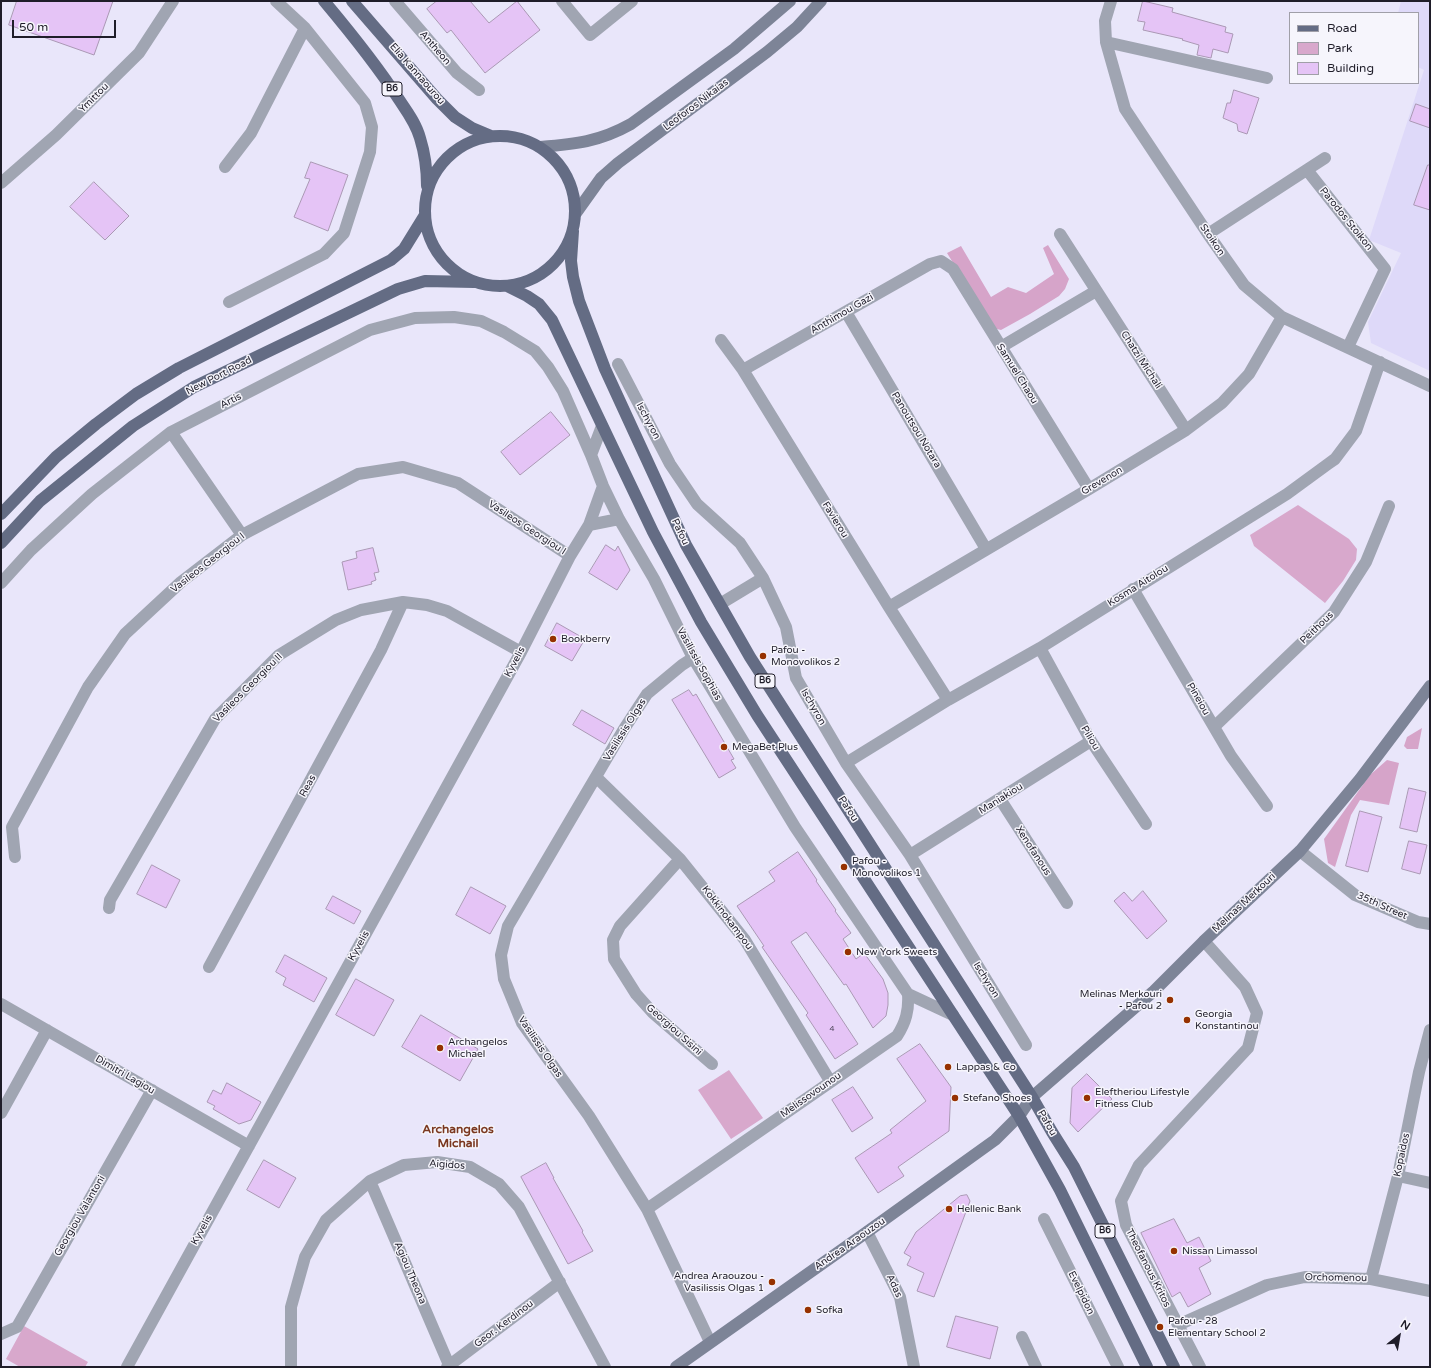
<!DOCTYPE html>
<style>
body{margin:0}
#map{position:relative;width:1431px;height:1368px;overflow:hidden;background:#e9e6fa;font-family:"Varela Round",sans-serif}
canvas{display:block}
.frame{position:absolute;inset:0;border:2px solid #1f1d29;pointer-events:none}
.legend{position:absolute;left:1289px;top:12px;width:130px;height:72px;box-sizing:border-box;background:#f6f5fc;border:1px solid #a09fa8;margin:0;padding:5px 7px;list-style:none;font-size:12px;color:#1f1d29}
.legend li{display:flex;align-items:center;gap:8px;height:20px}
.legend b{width:20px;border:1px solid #a09fa8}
.north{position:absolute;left:1379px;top:1316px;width:40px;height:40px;-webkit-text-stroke:3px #f6f5fc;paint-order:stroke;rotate:31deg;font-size:11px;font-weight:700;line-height:16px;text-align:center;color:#1f1d29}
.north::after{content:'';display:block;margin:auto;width:14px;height:18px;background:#1f1d29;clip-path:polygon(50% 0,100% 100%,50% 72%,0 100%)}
.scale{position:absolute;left:12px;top:20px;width:104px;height:18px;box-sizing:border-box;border:2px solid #1f1d29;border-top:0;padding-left:5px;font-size:12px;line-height:14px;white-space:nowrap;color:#1f1d29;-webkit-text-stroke:3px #f6f5fc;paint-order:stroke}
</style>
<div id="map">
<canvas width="1431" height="1368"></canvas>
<div class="frame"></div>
<ul class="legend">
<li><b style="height:5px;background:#646c84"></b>Road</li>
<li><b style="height:11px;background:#d8a8cc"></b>Park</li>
<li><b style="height:11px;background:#e5c4f6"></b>Building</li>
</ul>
<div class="north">N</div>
<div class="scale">50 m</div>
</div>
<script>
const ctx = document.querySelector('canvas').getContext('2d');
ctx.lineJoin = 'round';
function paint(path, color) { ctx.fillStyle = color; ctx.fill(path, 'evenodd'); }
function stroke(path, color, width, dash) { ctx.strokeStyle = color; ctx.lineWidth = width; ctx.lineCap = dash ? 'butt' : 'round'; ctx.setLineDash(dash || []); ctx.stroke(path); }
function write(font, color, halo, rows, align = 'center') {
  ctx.font = font + ' "Varela Round",sans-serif'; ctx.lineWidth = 3; ctx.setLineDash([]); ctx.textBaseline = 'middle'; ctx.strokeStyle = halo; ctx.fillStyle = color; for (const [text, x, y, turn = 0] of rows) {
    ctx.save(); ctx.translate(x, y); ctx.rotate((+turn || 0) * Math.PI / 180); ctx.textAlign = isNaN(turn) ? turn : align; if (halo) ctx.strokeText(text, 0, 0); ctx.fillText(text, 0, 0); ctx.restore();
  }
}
const built = new Path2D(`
 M 1401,1 L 1430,1 L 1430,371 L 1371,343 L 1368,322 L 1401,253 L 1369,240 L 1424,70 L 1418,67 L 1418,13 L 1398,13 Z`);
const green = new Path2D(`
 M 1298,505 L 1349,539 L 1357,549 L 1356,560 L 1343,581 L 1325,603 L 1254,546 L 1250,535 Z
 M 729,1070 L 763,1118 L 731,1139 L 698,1090 Z
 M 24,1326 L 88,1362 L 85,1367 L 20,1367 L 6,1359 Z`);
const forest = new Path2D(`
 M 1048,245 L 1069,279 L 1065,289 L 1059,296 L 1030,314 L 1001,330 L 993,328 L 947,253 L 961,246 L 991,297 L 1008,287 L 1026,293 L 1054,274 L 1043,248 Z
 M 1422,728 L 1418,749 L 1407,749 L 1404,746 L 1407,737 Z
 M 1387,760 L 1399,763 L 1389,805 L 1360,800 L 1351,815 L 1335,867 L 1328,863 L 1324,839 L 1370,775 Z`);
const building = new Path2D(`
 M 17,1 L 113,1 L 94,55 L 9,25 Z
 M 437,1 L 470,1 L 489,23 L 517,1 L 540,30 L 485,73 L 451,30 L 447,33 L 427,9 Z
 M 1143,1 L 1173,8 L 1172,12 L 1226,27 L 1225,32 L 1233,34 L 1228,53 L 1213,49 L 1211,58 L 1197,55 L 1199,45 L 1182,40 L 1183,39 L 1143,30 L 1145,22 L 1138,21 Z
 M 1234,90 L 1259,98 L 1247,134 L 1238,131 L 1237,124 L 1223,118 L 1227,103 L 1230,103 Z
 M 1416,104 L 1430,109 L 1430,128 L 1410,121 Z
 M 311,162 L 348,175 L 328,231 L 294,217 L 310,179 L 305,178 Z
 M 1428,165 L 1430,165 L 1430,210 L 1414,205 Z
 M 94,182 L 129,216 L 105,240 L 70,207 Z
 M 551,412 L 570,435 L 520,475 L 501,452 Z
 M 606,545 L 615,551 L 618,546 L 630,570 L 617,590 L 589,573 Z
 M 373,548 L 379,572 L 374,573 L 376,580 L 371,582 L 372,584 L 348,590 L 342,562 L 357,558 L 356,552 Z
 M 557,623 L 585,639 L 572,661 L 545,646 Z
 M 689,690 L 693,696 L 696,694 L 734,759 L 731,760 L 736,768 L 719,778 L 672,700 Z
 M 582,710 L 614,728 L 605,744 L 573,725 Z
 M 1409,788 L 1426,792 L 1417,832 L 1400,828 Z
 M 1360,811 L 1382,817 L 1368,872 L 1346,866 Z
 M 1409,841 L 1427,845 L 1420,874 L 1402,869 Z
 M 798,852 L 817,880 L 816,881 L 836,910 L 835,911 L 851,933 L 843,939 L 856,959 L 864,953 L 883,979 L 888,993 L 888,1005 L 886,1016 L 873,1028 L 846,984 L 844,985 L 806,932 L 791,942 L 858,1044 L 835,1059 L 806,1015 L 808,1013 L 762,947 L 764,946 L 737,906 L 775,881 L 769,872 Z
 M 152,865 L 180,880 L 166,908 L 137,894 Z
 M 471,887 L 506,906 L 490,934 L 456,915 Z
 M 1143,891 L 1167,921 L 1147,939 L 1114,901 L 1124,892 L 1132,901 Z
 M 333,896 L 361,911 L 354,924 L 326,909 Z
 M 285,955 L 327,978 L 314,1002 L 283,985 L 286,978 L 276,972 Z
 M 356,979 L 394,1000 L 374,1036 L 336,1015 Z
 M 421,1015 L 478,1049 L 460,1081 L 402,1047 Z
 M 920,1044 L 951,1087 L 949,1131 L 898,1167 L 904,1176 L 878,1193 L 855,1158 L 892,1133 L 890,1130 L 926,1101 L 897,1059 Z
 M 1087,1074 L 1112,1099 L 1078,1132 L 1070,1123 L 1072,1088 Z
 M 227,1083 L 261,1102 L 251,1120 L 239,1124 L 213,1109 L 215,1106 L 207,1102 L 213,1090 L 221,1094 Z
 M 853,1087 L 873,1118 L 852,1132 L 832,1100 Z
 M 264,1160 L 296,1178 L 279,1208 L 247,1190 Z
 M 546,1163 L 554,1178 L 553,1178 L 583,1231 L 582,1232 L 593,1251 L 568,1264 L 521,1177 Z
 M 967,1195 L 970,1201 L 934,1297 L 917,1291 L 924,1273 L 907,1265 L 911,1257 L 904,1253 L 916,1232 L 960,1196 Z
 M 1174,1219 L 1187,1243 L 1199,1237 L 1211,1261 L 1199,1268 L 1211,1294 L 1188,1307 L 1180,1292 L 1172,1297 L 1141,1233 Z
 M 956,1316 L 998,1327 L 990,1359 L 947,1347 Z`);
const minor = new Path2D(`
 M 395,1 L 457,73 L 479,90
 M 562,1 L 590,35 L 632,1
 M 1111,1 L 1105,21 L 1106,42 L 1125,109 L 1208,234 L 1244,285 L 1282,317 L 1430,386
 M 1106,42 L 1267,78
 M 225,167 L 251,133 L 305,28
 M 1307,170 L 1385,269 L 1348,347
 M 1,183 L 56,135 L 139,53 L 173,1
 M 1060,234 L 1186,430
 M 1208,234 L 1325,158
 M 229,302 L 324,254 L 344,233 L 370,152 L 372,127 L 365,103 L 305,28 L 276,1
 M 846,312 L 986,549
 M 721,340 L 743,370 L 889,607 L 948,700
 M 1001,347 L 1096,291
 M 618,364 L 670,464 L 697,504 L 740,543 L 763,578 L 786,627 L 796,678 L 846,763 L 910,855 L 1026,1045
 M 743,370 L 930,264 L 941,261 L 953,269 L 1089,489
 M 171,432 L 242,535
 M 591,455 L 602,426
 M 589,525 L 619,519
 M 1,583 L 31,550 L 92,494 L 171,432 L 370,330 L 415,318 L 454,317 L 481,321 L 504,332 L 535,351 L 548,367 L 563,391 L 591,455 L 603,486 L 619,519 L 654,579 L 693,658 L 795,827 L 908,994 C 909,1010 906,1022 897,1036 L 647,1209
 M 1133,589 L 1231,756 L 1267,806
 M 720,604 L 763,578
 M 889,607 L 1089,489 L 1186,430 L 1222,403 L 1249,374 L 1282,317
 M 1040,648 L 1091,741 L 1146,824
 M 693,658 L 682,665 L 647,694 L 624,729 L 508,926 L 501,955 L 504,979 L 522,1023 L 589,1116 L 647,1209 L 710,1342
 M 1214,727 L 1334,612 L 1366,562 L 1389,506
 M 846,763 L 948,700 L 1040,648 L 1287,494 L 1328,464 L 1335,459 L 1356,431 L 1380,362
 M 596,777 L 680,859 L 745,940 L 830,1081
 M 1000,799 L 1067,903
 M 1300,851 L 1355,895 L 1418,922 L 1430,924
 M 910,855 L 1091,741
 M 15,857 L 12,827 L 88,687 L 125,634 L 181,582 L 242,535 L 358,474 L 403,467 L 458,483 L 570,556
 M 680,859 L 620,926 L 613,940 L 614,959 L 636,994 L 653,1013 L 712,1064
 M 109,908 L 110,900 L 215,719 L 279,655 L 336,620 L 361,610 L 403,602 L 427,605 L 447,611 L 521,652
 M 209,967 L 381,650 L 403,602
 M 908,994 L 953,1015
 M 1,1004 L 249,1146
 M 1,1113 L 47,1030
 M 1398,1176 L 1430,1183
 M 370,1181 L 449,1365
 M 1044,1219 L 1118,1367
 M 1371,1279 L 1398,1176 L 1419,1072 L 1430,1030
 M 1178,1325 L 1267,1285 L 1305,1277 L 1371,1279 L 1430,1291
 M 1,1334 L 17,1327 L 152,1090
 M 1022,1337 L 1036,1367
 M 127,1367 L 521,652 L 570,556 L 589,525 L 603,486
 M 291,1367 L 291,1307 L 305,1257 L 326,1220 L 370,1181 L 404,1165 L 437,1162 L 470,1167 L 499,1184 L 519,1207 L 605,1367
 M 447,1367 L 560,1282
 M 1200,1367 L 1126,1225 L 1121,1201 L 1139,1165 L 1248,1048 L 1257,1013 L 1245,987 L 1204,941`);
const tertiary = new Path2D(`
 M 867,1232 L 900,1297 L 914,1367`);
const secondary = new Path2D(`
 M 540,147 C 575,144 599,142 631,124 L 734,49 L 790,1
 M 576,213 L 601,178 L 618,163 L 767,52 L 797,27 L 821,1
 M 676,1367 L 867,1232 L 995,1140 L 1019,1116 L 1032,1097 L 1154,991 L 1204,941 L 1300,851 L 1360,779 L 1430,686`);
const primary = new Path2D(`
 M 324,1 C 350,32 376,64 398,98 C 406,110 416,123 420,138 C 425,154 427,169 427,186
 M 352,1 L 437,99 L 455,117 L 472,128 L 491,136
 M425 211a75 75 0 1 1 150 0a75 75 0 1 1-150 0Z
 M 573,231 L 571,261 L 573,277 L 579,301 L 605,369 L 686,545 L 750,657 L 1032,1097 L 1052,1132 L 1074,1167 L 1174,1367
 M 507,286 L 527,296 L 539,304 L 552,320 L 653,532 L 701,622 L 757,715 L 1019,1116 L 1060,1190 L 1147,1367
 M 1,514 L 56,457 L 96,424 L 136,394 L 179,368 L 391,260 L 404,249 L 425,215
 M 1,543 L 40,501 L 133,426 L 194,387 L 398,289 L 425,281 L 474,282`);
const markers = [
 [553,639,4,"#963100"],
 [763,656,4,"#963100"],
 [724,747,4,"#963100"],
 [844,867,4,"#963100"],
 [848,952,4,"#963100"],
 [1170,1000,4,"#963100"],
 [1187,1020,4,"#963100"],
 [440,1048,4,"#963100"],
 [948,1067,4,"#963100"],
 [955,1098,4,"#963100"],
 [1087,1098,4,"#963100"],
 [949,1209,4,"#963100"],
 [1174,1251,4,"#963100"],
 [772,1282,4,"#963100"],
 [808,1310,4,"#963100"],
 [1160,1327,4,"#963100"]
];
const numberNames = [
 ["4",832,1029]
];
const shields = [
 [392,89,20],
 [765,681,20],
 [1105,1231,20]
];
const shieldNames = [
 ["B6",392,89],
 ["B6",765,681],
 ["B6",1105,1231]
];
const streetNames = [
 ["Antheon",435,48,49],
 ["Elia Kannaourou",417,74,49],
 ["Ymittou",94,98,-45],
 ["Leoforos Nikaias",696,105,-37],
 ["Parodos Stoikon",1346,219,51],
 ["Stoikon",1212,240,56],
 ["Anthimou Gazi",842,314,-30],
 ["Chatzi Michali",1141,360,57],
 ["Samuel Chaou",1017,374,58],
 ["New Port Road",219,376,-27],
 ["Artis",231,401,-27],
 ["Ischyron",648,421,62],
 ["Panoutsou Notara",916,430,59],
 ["Grevenon",1102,481,-31],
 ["Favierou",835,520,58],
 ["Vasileos Georgiou I",527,528,33],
 ["Pafou",680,532,65],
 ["Vasileos Georgiou I",208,563,-38],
 ["Kosma Aitolou",1138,586,-32],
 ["Peithous",1317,628,-44],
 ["Kyvelis",515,662,-62],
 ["Vasilissis Sophias",699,664,61],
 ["Vasileos Georgiou II",248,688,-45],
 ["Pineiou",1198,699,60],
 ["Ischyron",813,707,60],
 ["Vasilissis Olgas",625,730,-58],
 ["Piliou",1090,738,59],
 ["Reas",308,786,-61],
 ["Maniakiou",1001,799,-32],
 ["Pafou",848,809,57],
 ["Xenofanous",1033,851,57],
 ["Melinas Merkouri",1244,903,-43],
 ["35th Street",1382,906,24],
 ["Kokkinokampou",727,918,53],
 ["Kyvelis",359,946,-61],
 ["Ischyron",986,980,58],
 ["Georgiou Sisini",674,1030,42],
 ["Vasilissis Olgas",540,1047,56],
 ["Dimitri Lagiou",125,1075,30],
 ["Melissovounou",811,1095,-35],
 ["Pafou",1047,1123,60],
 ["Kopaidos",1402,1155,-78],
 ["Aigidos",447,1165,4],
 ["Georgiou Valantoni",80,1216,-60],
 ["Kyvelis",202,1230,-61],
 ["Andrea Araouzou",850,1244,-35],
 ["Theofanous Kritos",1148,1268,63],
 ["Agiou Theona",410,1273,67],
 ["Orchomenou",1336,1278,1],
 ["Adas",894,1286,65],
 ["Evelpidon",1081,1293,64],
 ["Geor. Kerdinou",504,1324,-37]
];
const poiNames = [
 ["Bookberry",561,639],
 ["Pafou -",771,650],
 ["Monovolikos 2",771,662],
 ["MegaBet Plus",732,747],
 ["Pafou -",852,861],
 ["Monovolikos 1",852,873],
 ["New York Sweets",856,952],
 ["Melinas Merkouri",1162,994,"right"],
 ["- Pafou 2",1162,1006,"right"],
 ["Georgia",1195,1014],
 ["Konstantinou",1195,1026],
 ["Archangelos",448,1042],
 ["Michael",448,1054],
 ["Lappas & Co",956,1067],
 ["Eleftheriou Lifestyle",1095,1092],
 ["Fitness Club",1095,1104],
 ["Stefano Shoes",963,1098],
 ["Hellenic Bank",957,1209],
 ["Nissan Limassol",1182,1251],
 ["Andrea Araouzou -",764,1276,"right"],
 ["Vasilissis Olgas 1",764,1288,"right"],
 ["Sofka",816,1310],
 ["Pafou - 28",1168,1321],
 ["Elementary School 2",1168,1333]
];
const quarterNames = [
 ["Archangelos",458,1130],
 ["Michail",458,1144]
];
paint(built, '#ded9f9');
paint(green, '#d8a8cc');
paint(forest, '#d6a4c9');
paint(building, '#e5c4f6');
stroke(building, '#aa98b4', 1);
stroke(minor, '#a0a5b2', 12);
stroke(tertiary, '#a0a5b2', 12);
stroke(secondary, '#7d8497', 12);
stroke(primary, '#646c84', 12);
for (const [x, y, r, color] of markers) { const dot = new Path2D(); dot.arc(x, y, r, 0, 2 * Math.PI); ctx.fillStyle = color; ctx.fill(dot); stroke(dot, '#f6f5fc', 1.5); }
write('8px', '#50475c', null, numberNames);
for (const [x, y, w] of shields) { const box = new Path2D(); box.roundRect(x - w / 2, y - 7, w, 14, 3); ctx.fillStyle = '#f6f5fc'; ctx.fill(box); stroke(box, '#1f1d29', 1); }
write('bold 9px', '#1f1d29', null, shieldNames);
write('10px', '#1f1d29', '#f6f5fc', streetNames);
write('10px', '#1f1d29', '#f6f5fc', poiNames, 'left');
write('bold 12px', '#7b3820', '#f6f5fc', quarterNames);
</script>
